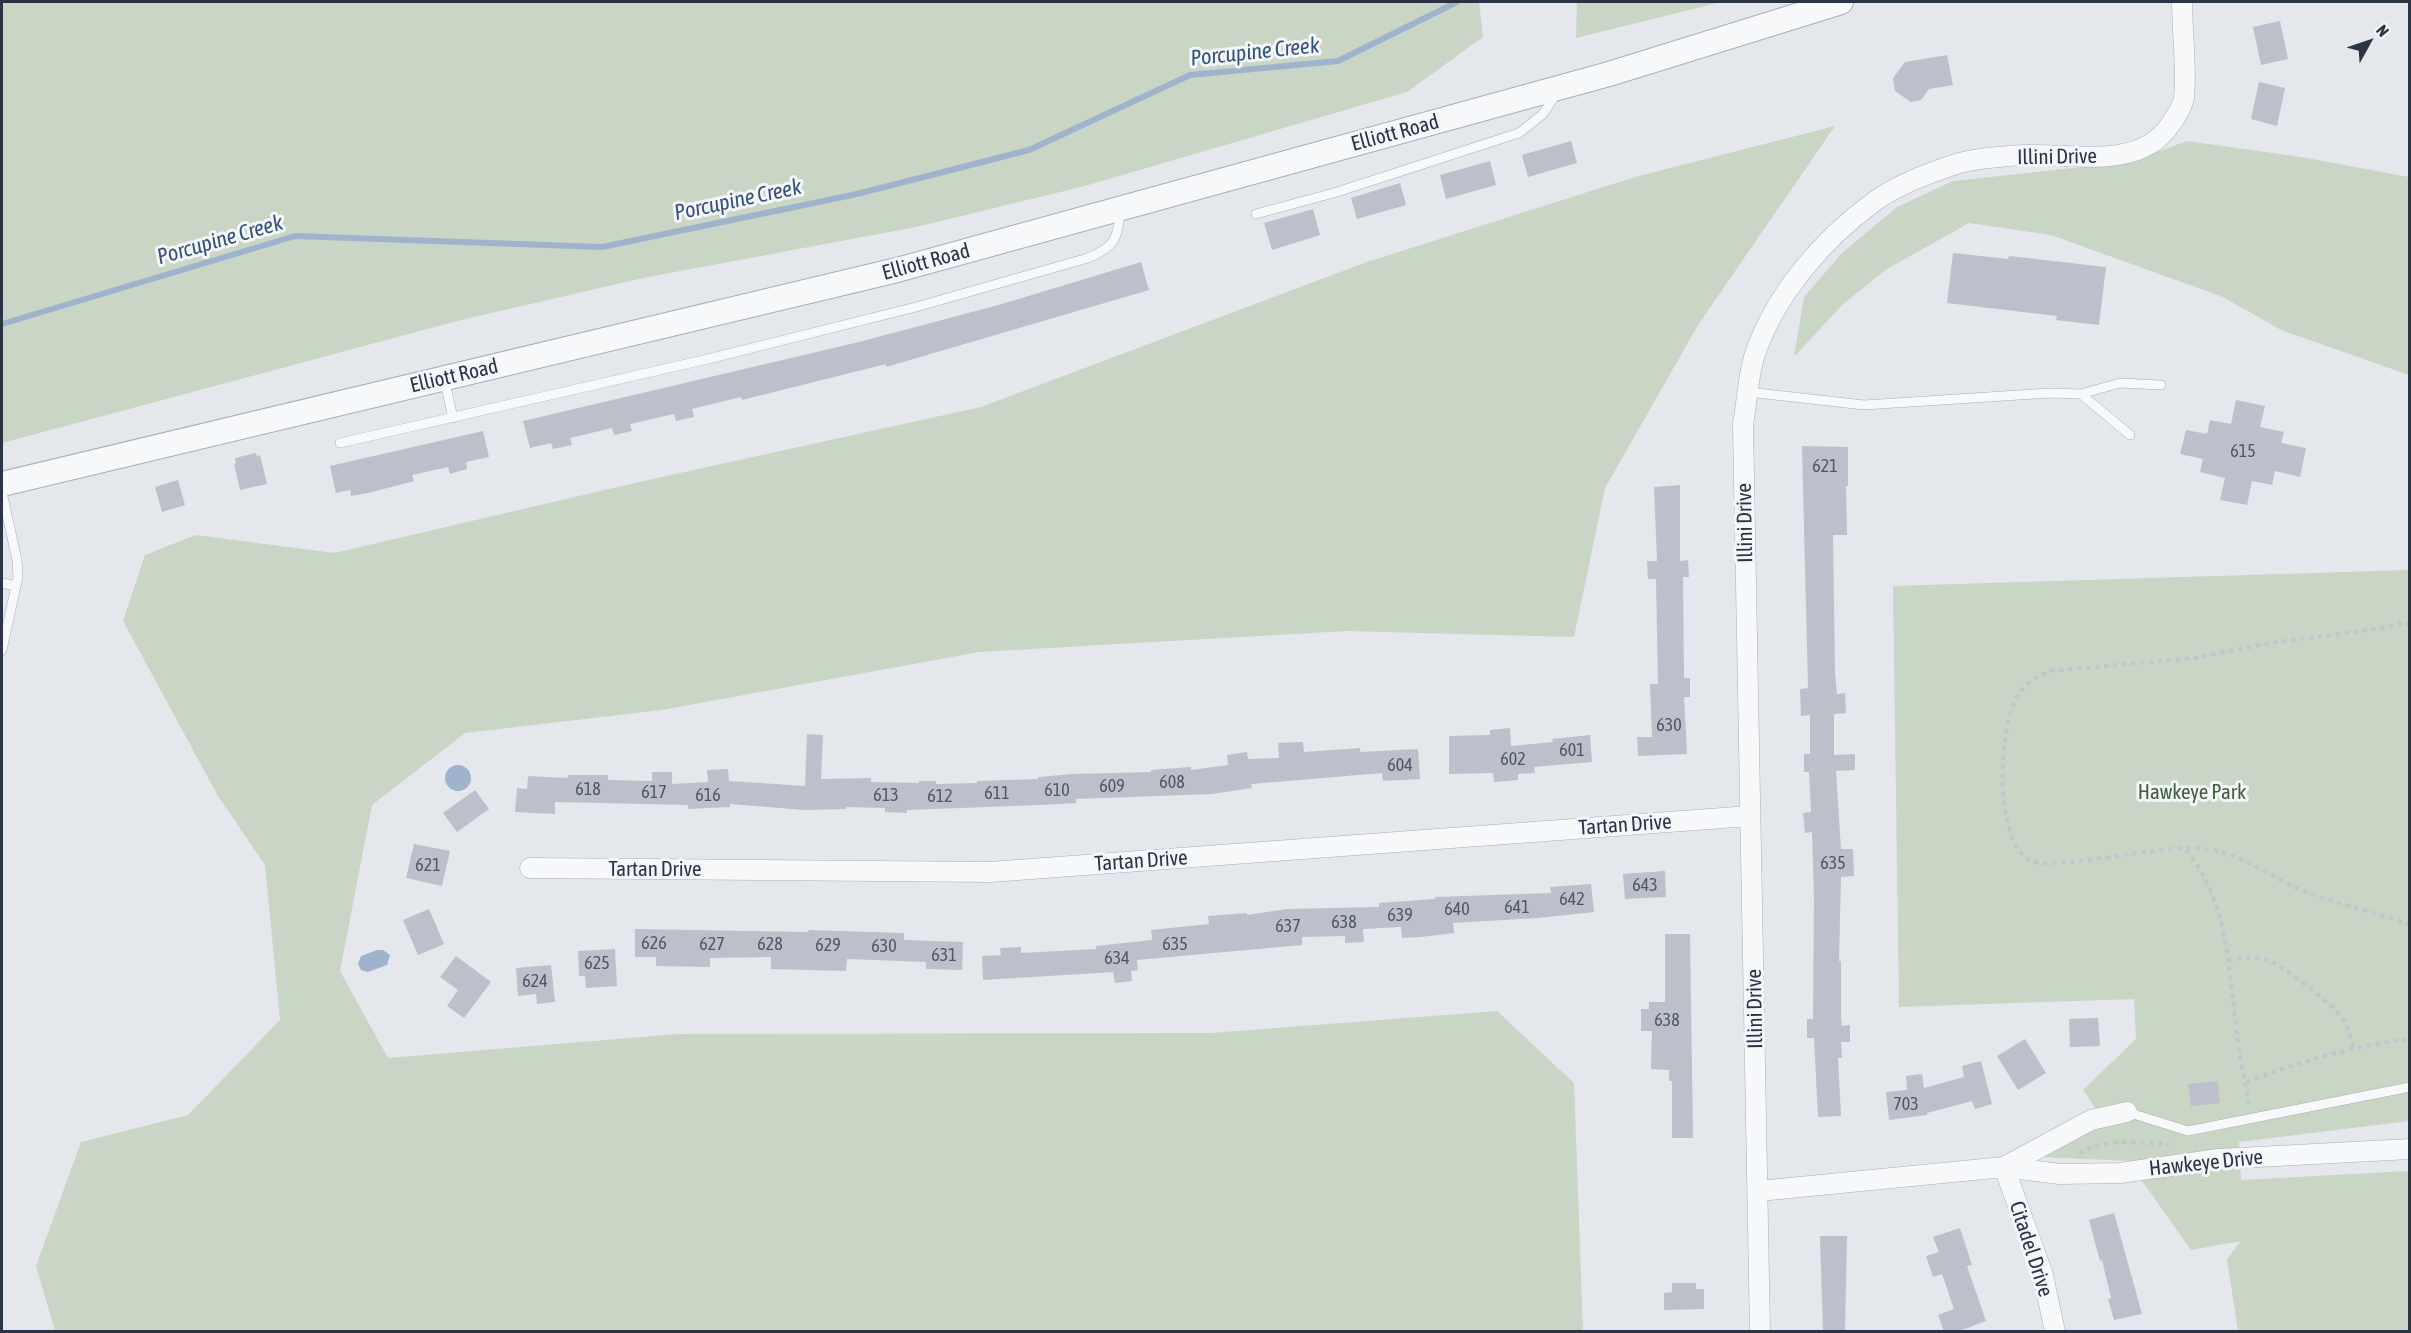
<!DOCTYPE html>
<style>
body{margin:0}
#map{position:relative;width:2411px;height:1333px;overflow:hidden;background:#e4e7ec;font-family:"Asap Condensed",sans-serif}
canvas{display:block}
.frame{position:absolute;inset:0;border:3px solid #2b3445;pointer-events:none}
.north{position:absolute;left:2339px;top:12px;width:60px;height:60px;-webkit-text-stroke:4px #f4f6f9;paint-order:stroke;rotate:50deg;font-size:16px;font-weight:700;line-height:24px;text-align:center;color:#2b3445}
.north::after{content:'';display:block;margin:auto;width:21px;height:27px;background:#2b3445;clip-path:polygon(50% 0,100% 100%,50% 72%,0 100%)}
</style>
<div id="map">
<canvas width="2411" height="1333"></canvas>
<div class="frame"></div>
<div class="north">N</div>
</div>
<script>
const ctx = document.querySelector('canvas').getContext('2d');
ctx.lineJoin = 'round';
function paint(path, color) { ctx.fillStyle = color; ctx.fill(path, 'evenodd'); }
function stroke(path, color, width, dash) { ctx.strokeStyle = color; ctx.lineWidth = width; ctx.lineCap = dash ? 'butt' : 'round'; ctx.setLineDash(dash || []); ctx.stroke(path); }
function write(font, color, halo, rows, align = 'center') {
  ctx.font = font + ' "Asap Condensed",sans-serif'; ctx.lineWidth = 6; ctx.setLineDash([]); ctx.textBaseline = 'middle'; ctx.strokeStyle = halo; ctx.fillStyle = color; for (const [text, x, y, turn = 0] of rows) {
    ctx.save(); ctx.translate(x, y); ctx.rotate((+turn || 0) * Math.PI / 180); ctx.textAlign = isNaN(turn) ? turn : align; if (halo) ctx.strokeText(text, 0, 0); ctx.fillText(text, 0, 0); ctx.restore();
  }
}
const green = new Path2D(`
 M 2,2 L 1479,2 L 1483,37 L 1407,92 L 1085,186 L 916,227 L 643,278 L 461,320 L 2,443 Z
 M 1577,2 L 1721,2 L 1576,38 Z
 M 1835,126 L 1698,325 L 1605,488 L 1574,637 L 1346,631 L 979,652 L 662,710 L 465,733 L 372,805 L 340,971 L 388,1058 L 679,1034 L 1211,1033 L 1497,1011 L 1574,1083 L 1583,1331 L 55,1331 L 36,1266 L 81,1142 L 188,1115 L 280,1020 L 265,865 L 218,796 L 123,621 L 145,555 L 196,535 L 334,553 L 648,480 L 981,407 L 1367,262 L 1635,177 Z
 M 2187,141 L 2301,157 L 2409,177 L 2409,375 L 2281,330 L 2223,297 L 2051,235 L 1969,223 L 1887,269 L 1842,305 L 1794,357 L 1804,297 L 1842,253 L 1897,207 L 1953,181 L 2129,162 Z
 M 2409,570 L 2409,1121 L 2239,1142 L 2241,1180 L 2409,1171 L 2409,1331 L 2238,1331 L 2227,1259 L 2241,1241 L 2191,1250 L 2128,1161 L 2043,1157 L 2100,1115 L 2083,1090 L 2136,1039 L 2134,999 L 1899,1007 L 1893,586 Z`);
const water = new Path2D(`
 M445 778a13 13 0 1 1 26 0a13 13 0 1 1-26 0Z
 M 377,950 L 383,950 L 390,955 L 387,965 L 368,972 L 361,970 L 358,964 L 361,956 Z`);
const stream = new Path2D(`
 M 2,324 L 295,236 L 602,247 L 857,194 L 1029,150 L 1190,75 L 1338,61 L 1457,2`);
const building = new Path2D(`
 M 2280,21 L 2288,59 L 2261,65 L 2253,27 Z
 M 1947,55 L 1953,85 L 1929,89 L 1921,100 L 1911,102 L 1895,91 L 1893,78 L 1905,62 Z
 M 2259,82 L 2285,88 L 2277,126 L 2251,119 Z
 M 1571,141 L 1577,163 L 1528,177 L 1522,155 Z
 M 1490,161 L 1496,185 L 1446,199 L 1440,175 Z
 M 1400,183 L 1406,205 L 1357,219 L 1351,198 Z
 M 1313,209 L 1320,235 L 1272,250 L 1264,223 Z
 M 1953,253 L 2008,259 L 2009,256 L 2106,267 L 2099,325 L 2056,320 L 2057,316 L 1947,303 Z
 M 1141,262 L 1149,290 L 886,367 L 886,364 L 742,400 L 741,397 L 692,409 L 694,417 L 676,421 L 674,414 L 630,424 L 632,431 L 614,435 L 612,428 L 570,438 L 572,445 L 553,449 L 551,443 L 530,448 L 523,421 L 859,342 L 1002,304 Z
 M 2236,400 L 2265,406 L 2260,427 L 2284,432 L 2281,443 L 2306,448 L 2300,477 L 2275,471 L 2272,485 L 2252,481 L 2247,505 L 2220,500 L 2225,478 L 2200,472 L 2203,459 L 2180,454 L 2186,430 L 2207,434 L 2210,420 L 2231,424 Z
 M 483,431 L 489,457 L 466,462 L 467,469 L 450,474 L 448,467 L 412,475 L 414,481 L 368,493 L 351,496 L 350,490 L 336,493 L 330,466 Z
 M 1802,446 L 1848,447 L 1848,486 L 1846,486 L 1847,535 L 1833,535 L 1835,672 L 1837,694 L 1845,693 L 1846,713 L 1834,714 L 1834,755 L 1855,754 L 1855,770 L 1836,771 L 1841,849 L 1853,849 L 1854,876 L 1841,877 L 1839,961 L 1841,961 L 1841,1018 L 1842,1026 L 1850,1025 L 1850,1042 L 1841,1042 L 1842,1058 L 1838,1058 L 1841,1116 L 1818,1117 L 1814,1038 L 1807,1038 L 1807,1019 L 1813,1019 L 1814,898 L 1812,832 L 1805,833 L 1803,813 L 1811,812 L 1809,772 L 1804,772 L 1804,754 L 1810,754 L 1810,715 L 1801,716 L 1800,689 L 1808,688 Z
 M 256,453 L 257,456 L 260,455 L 267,484 L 240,490 L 234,464 L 236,463 L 235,458 Z
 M 178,480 L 185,505 L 162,512 L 155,487 Z
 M 1680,485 L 1680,561 L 1688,560 L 1689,577 L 1683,577 L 1684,678 L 1690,678 L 1690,697 L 1684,697 L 1687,754 L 1638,756 L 1637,737 L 1652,737 L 1650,684 L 1658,684 L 1656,579 L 1648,579 L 1647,561 L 1657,561 L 1654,487 Z
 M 1510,728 L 1511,746 L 1553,742 L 1552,739 L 1590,735 L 1592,762 L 1534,767 L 1535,773 L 1518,774 L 1518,780 L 1494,782 L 1493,773 L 1449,774 L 1449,736 L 1490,735 L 1490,730 Z
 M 807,734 L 823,735 L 821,779 L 871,778 L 871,782 L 919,783 L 919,781 L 936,781 L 936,784 L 977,783 L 977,781 L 1038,779 L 1038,777 L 1073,774 L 1151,772 L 1151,770 L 1191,767 L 1191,770 L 1228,765 L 1227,755 L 1247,752 L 1248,759 L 1279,758 L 1278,743 L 1303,742 L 1304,752 L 1360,748 L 1360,752 L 1418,749 L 1420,779 L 1383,781 L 1382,773 L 1251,784 L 1252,788 L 1212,794 L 1076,799 L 1076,803 L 1040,805 L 907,810 L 907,813 L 885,812 L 885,808 L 846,807 L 846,809 L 805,810 L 730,804 L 730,807 L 688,809 L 688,805 L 555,802 L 555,814 L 515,812 L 517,788 L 527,789 L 528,776 L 568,778 L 568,775 L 608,775 L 608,780 L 652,781 L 652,772 L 672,772 L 672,784 L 708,782 L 707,770 L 728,769 L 729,781 L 805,786 Z
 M 475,790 L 489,809 L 457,832 L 443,813 Z
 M 414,844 L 450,851 L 442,886 L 406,878 Z
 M 1665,871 L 1666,897 L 1625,899 L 1623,874 Z
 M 1591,884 L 1594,912 L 1538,918 L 1453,923 L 1454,933 L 1421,937 L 1402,938 L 1401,927 L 1363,929 L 1364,942 L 1345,943 L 1345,936 L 1302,937 L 1302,945 L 1137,960 L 1138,970 L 1131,971 L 1132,981 L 1115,983 L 1113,972 L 983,980 L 982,956 L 1001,955 L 1000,948 L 1021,947 L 1021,953 L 1096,949 L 1096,946 L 1152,940 L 1151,930 L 1209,924 L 1208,916 L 1247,913 L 1247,915 L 1287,909 L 1379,907 L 1379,903 L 1435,899 L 1435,897 L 1551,893 L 1550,887 Z
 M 429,909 L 444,944 L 418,955 L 403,920 Z
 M 635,929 L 808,932 L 809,930 L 904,933 L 904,940 L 963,942 L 962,970 L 926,969 L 926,962 L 847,959 L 846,971 L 771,969 L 771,957 L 710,958 L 710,967 L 656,966 L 656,957 L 635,957 Z
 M 1665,934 L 1690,934 L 1693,1138 L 1672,1138 L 1672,1081 L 1669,1081 L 1669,1070 L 1651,1069 L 1652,1031 L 1641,1031 L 1641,1009 L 1649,1009 L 1649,1002 L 1665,1002 Z
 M 615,949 L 617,986 L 586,988 L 585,976 L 579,976 L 578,951 Z
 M 456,956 L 491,982 L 464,1018 L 447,1006 L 458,990 L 440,977 Z
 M 551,965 L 555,1002 L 537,1004 L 536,994 L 518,996 L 516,968 Z
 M 2098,1018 L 2100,1046 L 2070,1047 L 2069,1019 Z
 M 2025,1039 L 2046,1073 L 2018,1090 L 1997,1056 Z
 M 1981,1061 L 1992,1104 L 1975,1109 L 1972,1101 L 1927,1113 L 1927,1115 L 1889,1120 L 1886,1092 L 1907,1090 L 1906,1076 L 1922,1074 L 1924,1088 L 1964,1077 L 1962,1066 Z
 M 2218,1081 L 2220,1103 L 2191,1106 L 2188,1084 Z
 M 2114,1213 L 2142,1314 L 2114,1320 L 2108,1299 L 2111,1298 L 2102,1260 L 2100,1261 L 2089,1220 Z
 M 1960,1228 L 1972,1265 L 1967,1266 L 1986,1321 L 1957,1332 L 1944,1332 L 1938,1315 L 1954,1309 L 1942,1274 L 1933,1277 L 1926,1256 L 1939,1252 L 1933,1237 Z
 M 1820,1236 L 1847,1236 L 1845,1332 L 1823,1332 Z
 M 1672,1283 L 1696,1283 L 1696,1289 L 1704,1289 L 1704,1309 L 1664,1310 L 1664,1293 L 1672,1292 Z`);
const path = new Path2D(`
 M 2410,625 L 2405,622 L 2384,628 L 2270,643 L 2195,658 L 2050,671 C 2036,677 2027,682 2018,695 C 1998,727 1993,842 2031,861 C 2046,869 2138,852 2161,850 C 2175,848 2192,848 2206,849 C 2243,853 2272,879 2306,892 C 2340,905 2376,912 2410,925
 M 2186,850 C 2228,901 2228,965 2236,1027 C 2239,1053 2244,1079 2249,1104
 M 2228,960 C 2240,958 2254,956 2265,959 C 2280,963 2338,1008 2345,1022 C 2349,1029 2350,1040 2353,1048
 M 2246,1082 C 2299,1062 2352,1046 2410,1039
 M 2079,1153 L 2099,1145 L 2121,1142 L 2169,1144`);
const service = new Path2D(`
 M 1256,214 L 1337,192 L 1519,133 L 1543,114 L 1556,94
 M 444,378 L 453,418
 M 1748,392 L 1864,405 L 2050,393 L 2081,394 L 2130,435
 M 2081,394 L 2120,383 L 2161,385
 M 340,443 L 708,359 L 916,307 L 1088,258 C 1114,247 1118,240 1120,211
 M 2,492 L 17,560 L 18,577 L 2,650
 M 2,583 L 16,586
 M 2127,1112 L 2188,1131 L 2410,1087`);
const minor = new Path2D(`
 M 530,868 L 990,872 L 1750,816
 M 2004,1167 L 2043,1275 L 2055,1332
 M 2004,1167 L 2091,1120 L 2127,1112
 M 1759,1191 L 2004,1167 L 2060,1174 L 2120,1173 L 2219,1159 L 2410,1149
 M 1760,1332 L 1743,424 C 1747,402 1748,378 1754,357 C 1775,294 1822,240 1875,201 C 1897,185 1927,174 1953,165 C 1970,159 2007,156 2025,155 C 2071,153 2139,171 2170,125 C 2175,118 2183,105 2184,97 C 2187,70 2182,30 2182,2`);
const tertiary = new Path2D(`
 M 2,484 L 897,270 L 1609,74 L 1841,2`);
const numberNames = [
 ["615",2243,451],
 ["621",1825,466],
 ["630",1669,725],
 ["601",1572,750],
 ["602",1513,759],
 ["604",1400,765],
 ["608",1172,782],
 ["609",1112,786],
 ["618",588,789],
 ["610",1057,790],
 ["617",654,792],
 ["611",997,793],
 ["616",708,795],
 ["613",886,795],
 ["612",940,796],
 ["635",1833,863],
 ["621",428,865],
 ["643",1645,885],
 ["642",1572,899],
 ["641",1517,907],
 ["640",1457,909],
 ["639",1400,915],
 ["638",1344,922],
 ["637",1288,926],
 ["626",654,943],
 ["627",712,944],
 ["628",770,944],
 ["635",1175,944],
 ["629",828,945],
 ["630",884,946],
 ["631",944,955],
 ["634",1117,958],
 ["625",597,963],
 ["624",535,981],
 ["638",1667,1020],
 ["703",1906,1104]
];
const streetNames = [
 ["Elliott Road",1395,133,-15],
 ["Illini Drive",2057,157,-1],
 ["Elliott Road",926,262,-15],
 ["Elliott Road",454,376,-13],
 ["Illini Drive",1745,523,-91],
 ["Tartan Drive",1625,825,-4],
 ["Tartan Drive",1141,861,-4],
 ["Tartan Drive",655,869],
 ["Illini Drive",1755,1009,-91],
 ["Hawkeye Drive",2206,1163,-6],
 ["Citadel Drive",2031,1249,72]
];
const parkNames = [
 ["Hawkeye Park",2192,792]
];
const waterNames = [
 ["Porcupine Creek",1255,52,-6],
 ["Porcupine Creek",738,200,-12],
 ["Porcupine Creek",220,240,-16]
];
paint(green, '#c9d6c5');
paint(water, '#9fb4cc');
stroke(stream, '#9fb4cc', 6);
paint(building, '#bbc0ca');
stroke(service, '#a9aeb7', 10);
stroke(minor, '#a9aeb7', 21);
stroke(tertiary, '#a9aeb7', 26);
stroke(path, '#c2c5cb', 4, [4.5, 4.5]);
stroke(service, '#f7f8fa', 9);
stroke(minor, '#f7f8fa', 20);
stroke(tertiary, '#f7f8fa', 24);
write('18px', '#4f5766', null, numberNames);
write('21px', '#2b3445', '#f4f6f9', streetNames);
write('21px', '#3f6138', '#f4f6f9', parkNames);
write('italic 22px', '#34527a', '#f4f6f9', waterNames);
</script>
